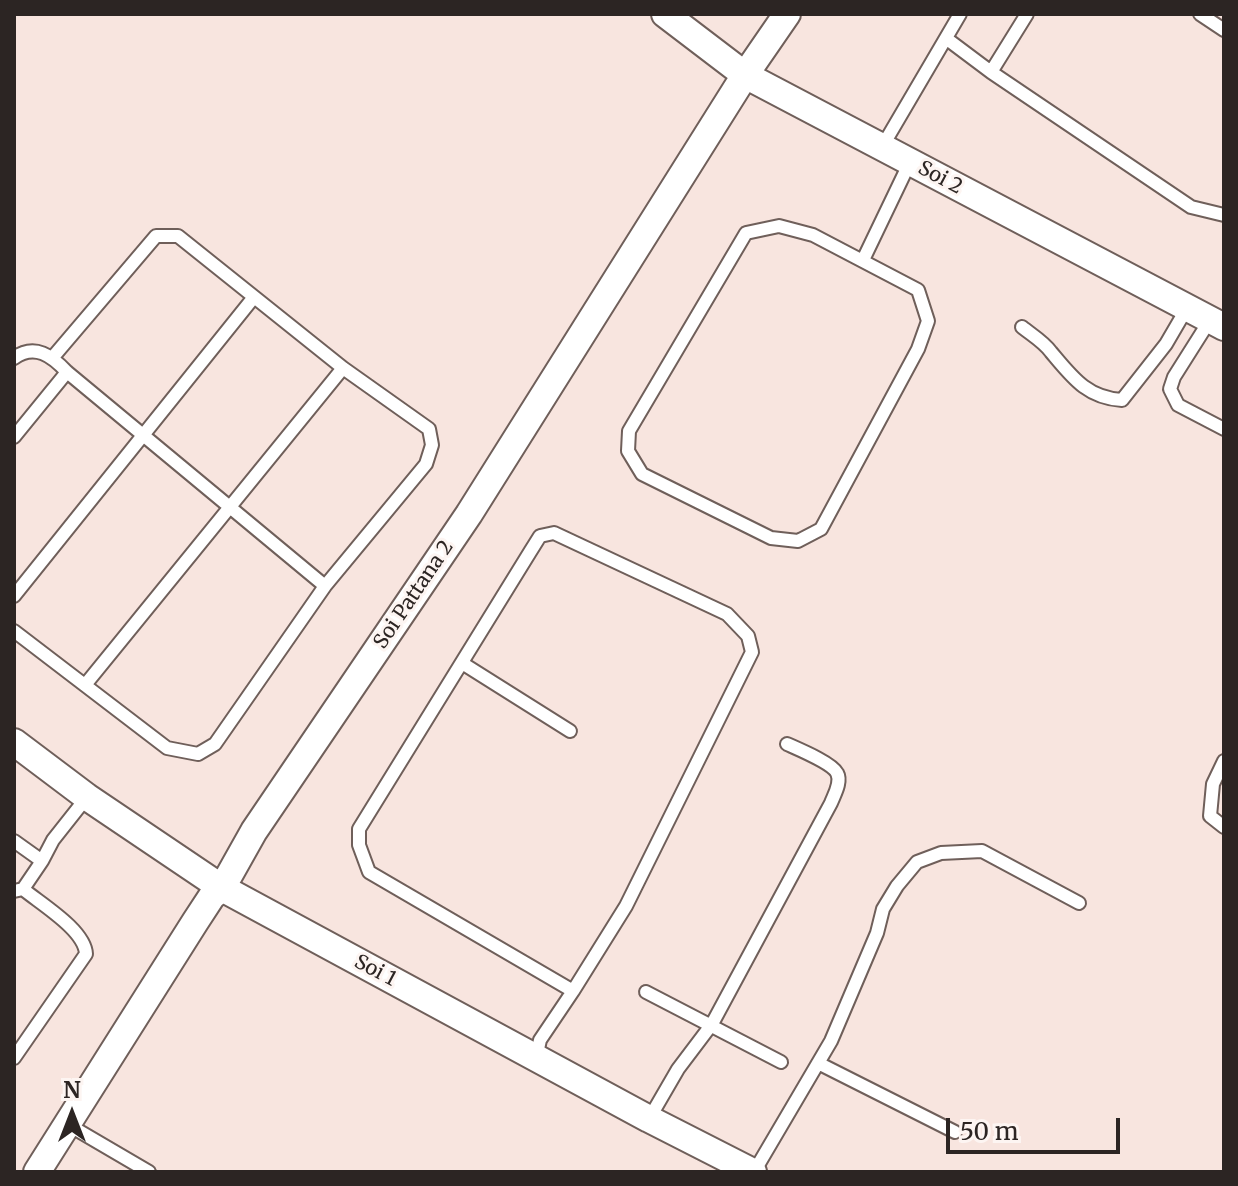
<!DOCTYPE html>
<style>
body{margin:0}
#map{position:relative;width:1238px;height:1186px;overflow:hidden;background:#f8e5df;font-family:Merriweather,serif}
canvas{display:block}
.frame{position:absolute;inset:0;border:16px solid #2c2523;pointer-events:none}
.north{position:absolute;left:32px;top:1074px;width:80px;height:80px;-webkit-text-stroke:6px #fdf5f2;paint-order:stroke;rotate:0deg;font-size:22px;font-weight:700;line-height:32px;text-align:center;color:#2c2523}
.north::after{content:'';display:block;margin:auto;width:28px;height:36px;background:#2c2523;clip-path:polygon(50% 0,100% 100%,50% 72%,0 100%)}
.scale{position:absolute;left:946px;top:1118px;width:174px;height:36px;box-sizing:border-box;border:4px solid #2c2523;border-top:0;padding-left:10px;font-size:24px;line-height:28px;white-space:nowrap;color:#2c2523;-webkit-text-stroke:6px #fdf5f2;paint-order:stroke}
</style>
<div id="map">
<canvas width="1238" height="1186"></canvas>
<div class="frame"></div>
<div class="north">N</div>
<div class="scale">50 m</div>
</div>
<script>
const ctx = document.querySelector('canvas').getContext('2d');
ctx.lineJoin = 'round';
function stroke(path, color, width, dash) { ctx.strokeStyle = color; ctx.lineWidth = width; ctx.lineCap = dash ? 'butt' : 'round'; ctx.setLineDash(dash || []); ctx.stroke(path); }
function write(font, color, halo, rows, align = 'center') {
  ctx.font = font + ' Merriweather,serif'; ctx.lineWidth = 6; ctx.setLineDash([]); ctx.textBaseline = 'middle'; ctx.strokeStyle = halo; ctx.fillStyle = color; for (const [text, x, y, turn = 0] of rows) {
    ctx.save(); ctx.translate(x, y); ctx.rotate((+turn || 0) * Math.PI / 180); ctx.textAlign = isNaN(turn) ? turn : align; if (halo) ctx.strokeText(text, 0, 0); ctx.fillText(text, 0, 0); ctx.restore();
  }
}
const lane = new Path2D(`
 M 1200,14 L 1224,30
 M 947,39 L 991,72 L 1191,207 L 1224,215
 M 991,72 L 1027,14
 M 882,147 L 960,14
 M 779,226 L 813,235 L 918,290 L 928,321 L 918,349 L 821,529 L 798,541 L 771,538 L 642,474 L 628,451 L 629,431 L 746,233 Z
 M 863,260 L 910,162
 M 1210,320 L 1174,377 L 1170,389 L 1178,405 L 1224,429
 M 1022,327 C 1032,335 1044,342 1051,352 C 1072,377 1087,398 1122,400 L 1166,344 L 1187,308
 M 14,358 C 35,343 52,356 67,372 L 325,586
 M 14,437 L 67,372
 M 554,533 L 727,614 L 748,636 L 752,652 L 626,906 L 573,991 L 369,872 L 359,845 L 359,829 L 530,552 L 540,536 Z
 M 14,596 L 254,297
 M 14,631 L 167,748 L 198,754 L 215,744 L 325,586 L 426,464 L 432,445 L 429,429 L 343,368 L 178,236 L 156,236 L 53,357
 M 462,663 L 570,731
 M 85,685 L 343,368
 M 1224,761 L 1213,784 L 1210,816 L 1224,827
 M 14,841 L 42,861 L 23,889 L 14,891
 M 42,861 L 53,840 L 87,797
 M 646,992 L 781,1062
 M 14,1058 L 86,954 C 85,930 41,904 23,889
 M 536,1058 L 540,1040 L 573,991
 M 818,1063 L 955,1132
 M 649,1119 L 678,1069 L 712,1024 L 831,803 C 834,795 842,782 837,773 C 832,763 798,749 787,744
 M 67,1124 L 149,1172
 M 754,1172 L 831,1041 L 877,933 L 883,909 L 897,886 L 917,862 L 941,853 L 982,851 L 1079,903`);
const street = new Path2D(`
 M 665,14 L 745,75 L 1224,327
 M 14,742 L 87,797 L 222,888 L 649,1119 L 753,1172
 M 37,1172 L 195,922 L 212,896 L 222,888 L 254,831 L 469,514 L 745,75 L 787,14`);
const streetNames = [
 ["Soi 2",940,178,28],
 ["Soi Pattana 2",414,595,-56],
 ["Soi 1",375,971,28]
];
stroke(lane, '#6f5f5a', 16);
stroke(street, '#6f5f5a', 30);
stroke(lane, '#fff', 12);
stroke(street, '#fff', 26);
write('20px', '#2c2523', '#fdf5f2', streetNames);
</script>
